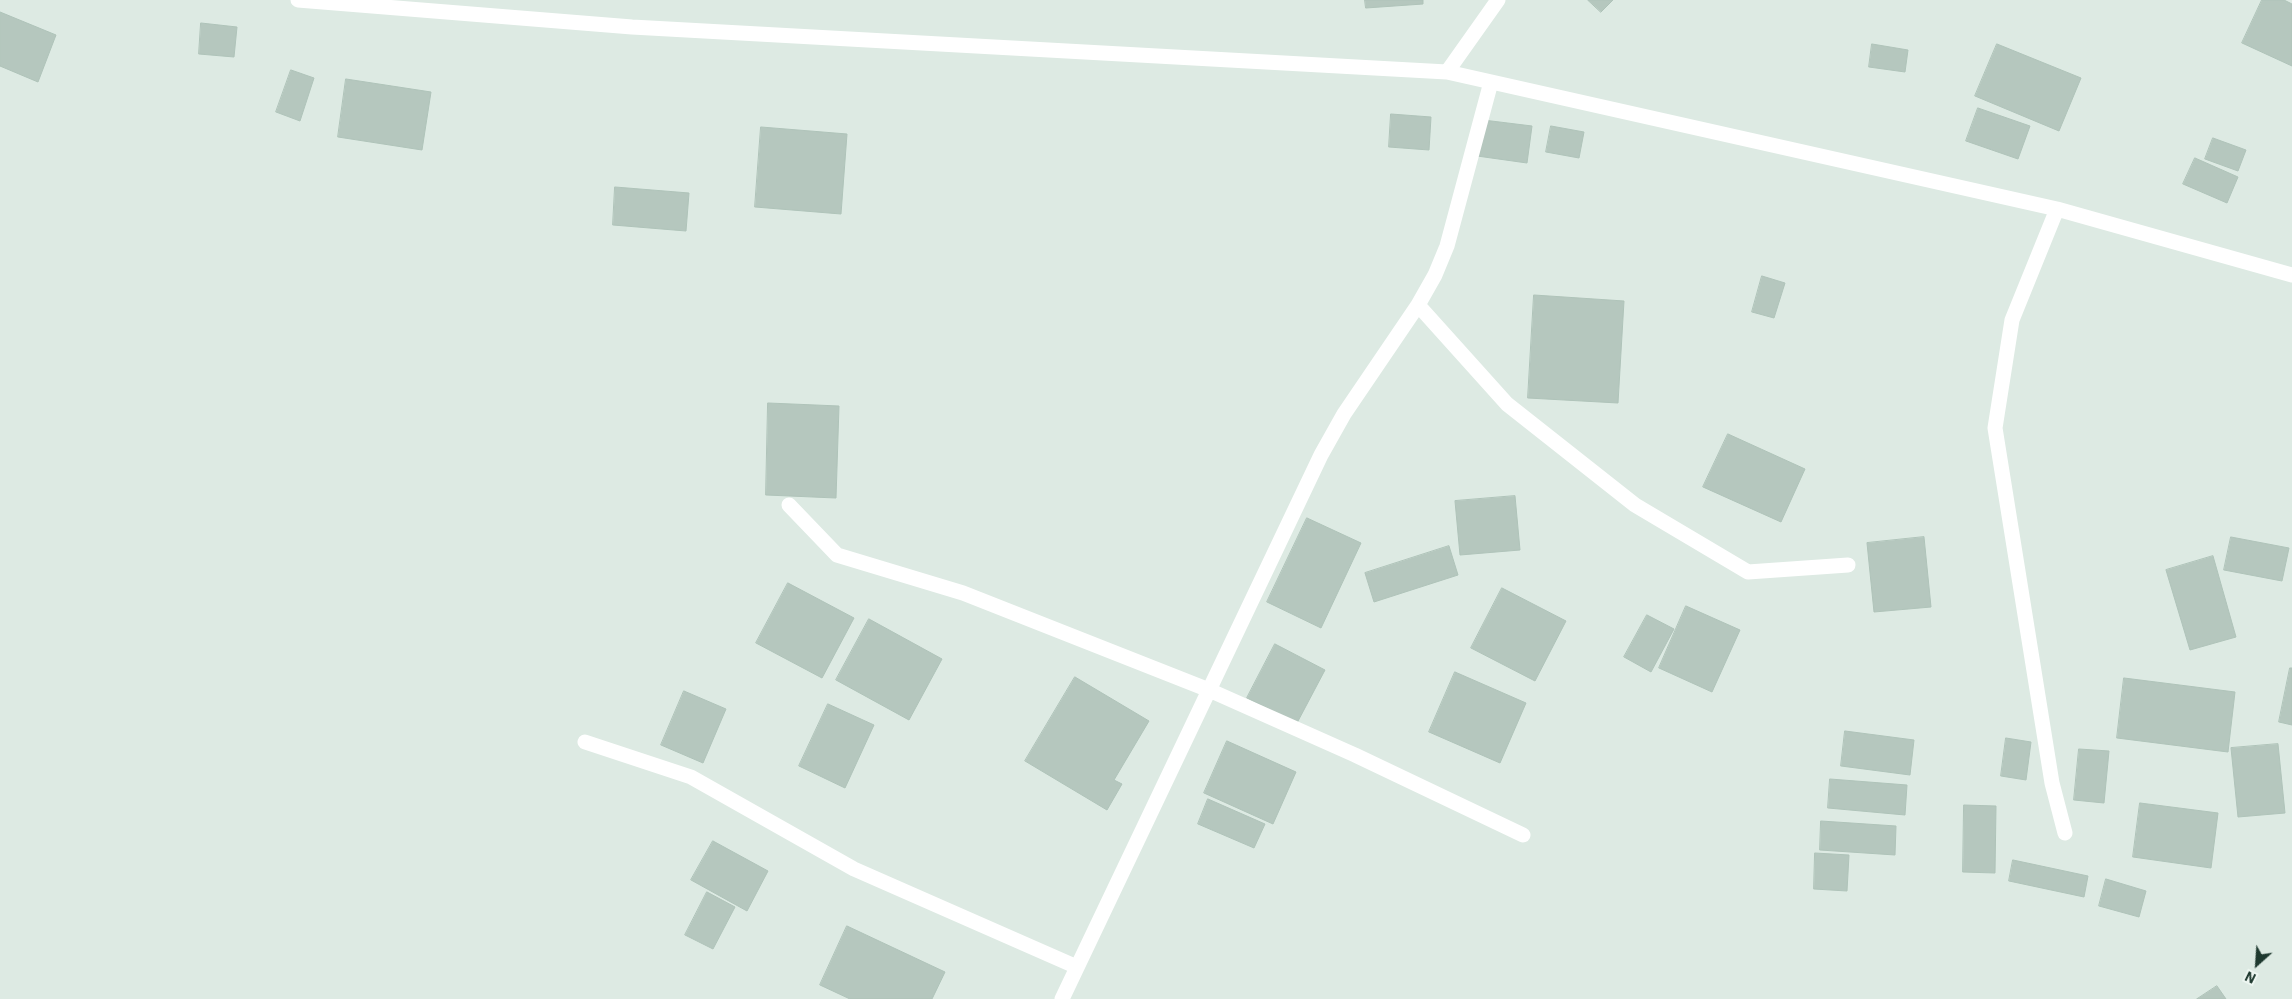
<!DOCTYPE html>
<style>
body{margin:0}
#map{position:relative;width:2292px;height:999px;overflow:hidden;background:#ddeae3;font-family:"IBM Plex Sans",sans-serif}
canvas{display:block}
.north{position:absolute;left:2232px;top:939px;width:50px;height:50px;-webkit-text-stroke:4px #edf6f1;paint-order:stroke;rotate:206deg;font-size:14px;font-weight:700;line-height:20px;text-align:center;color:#1e392f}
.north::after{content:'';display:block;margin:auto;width:18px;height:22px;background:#1e392f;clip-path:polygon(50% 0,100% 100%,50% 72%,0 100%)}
</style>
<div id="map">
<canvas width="2292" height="999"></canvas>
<div class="north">N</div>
</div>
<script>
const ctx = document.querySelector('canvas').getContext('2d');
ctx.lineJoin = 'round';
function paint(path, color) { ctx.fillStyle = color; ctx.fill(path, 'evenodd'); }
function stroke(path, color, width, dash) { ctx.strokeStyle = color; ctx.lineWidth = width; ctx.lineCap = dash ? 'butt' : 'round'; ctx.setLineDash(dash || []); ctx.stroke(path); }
const building = new Path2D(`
 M 1365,0 L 1423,0 L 1423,4 L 1366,8 Z
 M 1588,0 L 1613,0 L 1601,12 Z
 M 2262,0 L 2284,0 L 2292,4 L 2292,66 L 2242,43 Z
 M 0,12 L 56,35 L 38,82 L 0,66 Z
 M 201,23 L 237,27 L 234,57 L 199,54 Z
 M 1872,44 L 1908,50 L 1905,72 L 1869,67 Z
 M 1997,44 L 2081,78 L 2059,131 L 1975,96 Z
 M 291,70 L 314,78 L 300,121 L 276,112 Z
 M 346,79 L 431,92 L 422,150 L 338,137 Z
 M 1978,108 L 2030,126 L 2018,159 L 1966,141 Z
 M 1391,114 L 1431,117 L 1429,150 L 1389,147 Z
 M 1475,119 L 1532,126 L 1527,163 L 1470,155 Z
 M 1551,126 L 1584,132 L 1579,158 L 1546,152 Z
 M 761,127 L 847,134 L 841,214 L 755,207 Z
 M 2213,138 L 2246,150 L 2238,171 L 2205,159 Z
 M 2195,158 L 2238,177 L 2227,203 L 2183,184 Z
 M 615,187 L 689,193 L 686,231 L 613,225 Z
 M 1762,276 L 1785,283 L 1774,318 L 1752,312 Z
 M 1534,295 L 1624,301 L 1618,403 L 1528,398 Z
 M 768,403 L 839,406 L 836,498 L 766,495 Z
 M 1728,434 L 1805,469 L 1781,522 L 1703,487 Z
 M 1515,496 L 1520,550 L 1460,555 L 1455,501 Z
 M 1307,518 L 1361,543 L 1321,628 L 1267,602 Z
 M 1924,537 L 1931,607 L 1874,612 L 1867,543 Z
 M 2231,537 L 2289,548 L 2282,581 L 2224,570 Z
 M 1449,546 L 1458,575 L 1374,602 L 1365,573 Z
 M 2213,556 L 2236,637 L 2190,650 L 2166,570 Z
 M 788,583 L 854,618 L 822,678 L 756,643 Z
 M 1502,588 L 1566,621 L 1535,681 L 1471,648 Z
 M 1686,606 L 1740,630 L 1712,692 L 1659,668 Z
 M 1647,615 L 1674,629 L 1651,672 L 1624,657 Z
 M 869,619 L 942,659 L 909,720 L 836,680 Z
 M 1275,644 L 1325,670 L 1297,723 L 1247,698 Z
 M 2290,668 L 2292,668 L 2292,725 L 2279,722 Z
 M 1455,672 L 1526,703 L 1500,763 L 1429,732 Z
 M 1075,677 L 1149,721 L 1114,780 L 1122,784 L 1107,810 L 1025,761 Z
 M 2124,678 L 2235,692 L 2228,752 L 2117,738 Z
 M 684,691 L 726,709 L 703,763 L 661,745 Z
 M 828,704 L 874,725 L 845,788 L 799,766 Z
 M 1845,731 L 1914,740 L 1910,775 L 1841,766 Z
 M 2006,738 L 2031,742 L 2026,780 L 2001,776 Z
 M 1227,741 L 1296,772 L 1273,824 L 1204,793 Z
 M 2278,744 L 2285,813 L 2238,817 L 2231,748 Z
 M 2079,749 L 2109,751 L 2104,803 L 2074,800 Z
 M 1830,779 L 1907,785 L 1905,815 L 1828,808 Z
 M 1208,799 L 1265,824 L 1254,848 L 1198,824 Z
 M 2140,803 L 2218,813 L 2211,868 L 2133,857 Z
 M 1964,805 L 1996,806 L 1995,873 L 1963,872 Z
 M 1821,821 L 1896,826 L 1895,855 L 1820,850 Z
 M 713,841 L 768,871 L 747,911 L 691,880 Z
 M 1815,853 L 1849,855 L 1847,891 L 1814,889 Z
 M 2013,860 L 2088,876 L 2084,897 L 2009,881 Z
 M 2106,879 L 2146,891 L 2139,917 L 2099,906 Z
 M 707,892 L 735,907 L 713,949 L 685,935 Z
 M 847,926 L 945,972 L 932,999 L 850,999 L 820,985 Z
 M 2217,986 L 2226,999 L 2197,999 Z`);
const minor = new Path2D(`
 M 298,0 L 632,27 L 1447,72 L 2057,209 L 2292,275
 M 1447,72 L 1498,0
 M 2057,209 L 2012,320 L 1995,428 L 2052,783 L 2065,833
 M 1418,305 L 1507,404 L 1635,505 L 1748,572 L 1848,565
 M 789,505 L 837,555 L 963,593 L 1209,690 L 1355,755 L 1523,835
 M 585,742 L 691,777 L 854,869 L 1077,967
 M 1062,999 L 1321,455 L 1344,414 L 1418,305 L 1435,275 L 1447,246 L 1491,82`);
paint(building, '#b5c7be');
stroke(building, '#afc3b9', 1);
stroke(minor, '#fff', 15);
</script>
